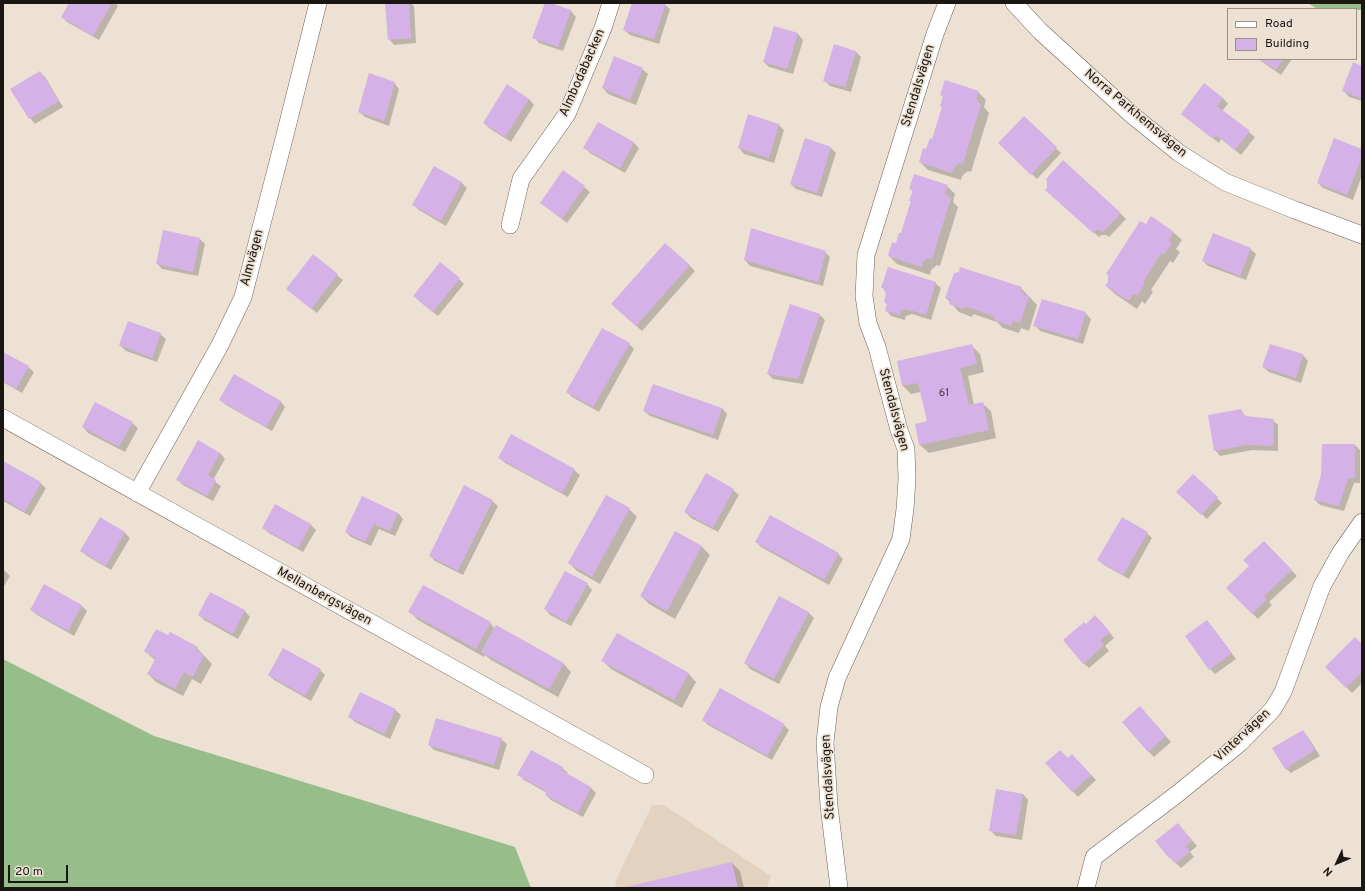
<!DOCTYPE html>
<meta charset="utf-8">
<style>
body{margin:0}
#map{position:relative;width:1365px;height:891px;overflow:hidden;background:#ede1d4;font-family:Overpass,sans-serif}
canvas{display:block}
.frame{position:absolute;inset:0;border:4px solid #1a1612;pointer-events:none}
.legend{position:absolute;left:1227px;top:8px;width:130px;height:52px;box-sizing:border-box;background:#ede1d4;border:1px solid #999086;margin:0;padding:5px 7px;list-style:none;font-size:12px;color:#1a1612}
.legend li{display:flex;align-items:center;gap:8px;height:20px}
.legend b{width:20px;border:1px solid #999086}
.north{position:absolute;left:1317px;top:843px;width:40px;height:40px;-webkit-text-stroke:3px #ede1d4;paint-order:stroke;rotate:226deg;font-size:11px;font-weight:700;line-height:16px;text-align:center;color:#1a1612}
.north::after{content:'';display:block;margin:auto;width:14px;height:18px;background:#1a1612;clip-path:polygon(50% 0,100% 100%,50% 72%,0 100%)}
.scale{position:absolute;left:8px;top:865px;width:60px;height:18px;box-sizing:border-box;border:2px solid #1a1612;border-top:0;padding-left:5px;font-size:12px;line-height:14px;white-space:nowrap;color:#1a1612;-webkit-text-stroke:3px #ede1d4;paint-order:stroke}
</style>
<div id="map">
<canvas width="1365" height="891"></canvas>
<div class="frame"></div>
<ul class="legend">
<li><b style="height:5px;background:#fff"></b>Road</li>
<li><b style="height:11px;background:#d4b1e7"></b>Building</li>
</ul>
<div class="north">N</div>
<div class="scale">20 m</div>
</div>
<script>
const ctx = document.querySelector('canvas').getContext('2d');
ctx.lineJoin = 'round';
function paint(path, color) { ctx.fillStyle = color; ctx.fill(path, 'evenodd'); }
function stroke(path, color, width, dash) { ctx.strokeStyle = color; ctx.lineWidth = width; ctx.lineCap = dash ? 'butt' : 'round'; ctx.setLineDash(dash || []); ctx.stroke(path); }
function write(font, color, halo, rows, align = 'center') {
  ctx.font = font + ' Overpass,sans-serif'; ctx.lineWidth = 3.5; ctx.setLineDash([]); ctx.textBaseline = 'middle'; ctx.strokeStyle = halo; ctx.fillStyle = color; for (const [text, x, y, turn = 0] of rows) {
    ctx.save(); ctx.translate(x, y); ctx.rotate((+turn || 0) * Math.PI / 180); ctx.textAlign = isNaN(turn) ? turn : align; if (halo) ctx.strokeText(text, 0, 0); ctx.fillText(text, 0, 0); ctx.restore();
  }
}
const education = new Path2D(`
 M 652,805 L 664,805 L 771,876 L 767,888 L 615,888 L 616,880 Z`);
const forest = new Path2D(`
 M 1308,3 L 1362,3 L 1362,10 L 1356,10 L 1356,9 L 1317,9 Z
 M 3,659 L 154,736 L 515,847 L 531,888 L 3,888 Z`);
const shadow = new Path2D(`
 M 70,3 L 115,3 L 118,6 L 99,40 L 67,22 L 62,17 Z
 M 386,3 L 411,3 L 414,6 L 416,43 L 394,45 L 389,39 Z
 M 546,3 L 571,11 L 576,17 L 563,51 L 539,43 L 534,37 Z
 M 633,3 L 663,3 L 670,9 L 659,44 L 630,35 L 624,30 Z
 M 774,27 L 798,34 L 803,40 L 793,74 L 769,67 L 764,62 Z
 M 856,52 L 861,57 L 851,92 L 830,86 L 824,80 Z
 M 1258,59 L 1292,59 L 1281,75 Z
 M 1362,67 L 1362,101 L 1349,97 L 1344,91 Z
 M 642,69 L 648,74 L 636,105 L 608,94 L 603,88 Z
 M 40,72 L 45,77 L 63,107 L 35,124 L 30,118 Z
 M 394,83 L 399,89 L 389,126 L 365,117 L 359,112 Z
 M 507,86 L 529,99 L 534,105 L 511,142 L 489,128 L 484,123 Z
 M 978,92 L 986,100 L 984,107 L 989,113 L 971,172 L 968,171 L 962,176 L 961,180 L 928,170 L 920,162 L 933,140 L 943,108 L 944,97 L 941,95 Z
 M 1223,98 L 1228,104 L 1222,111 L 1255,137 L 1241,155 L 1221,139 L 1219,143 L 1182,114 Z
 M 1024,117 L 1061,153 L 1037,179 L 999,143 Z
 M 598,124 L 634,143 L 639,148 L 625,173 L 590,153 L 585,148 Z
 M 779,125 L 784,130 L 774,163 L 744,154 L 739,148 Z
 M 831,148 L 836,153 L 822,197 L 796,189 L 791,184 Z
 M 1362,150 L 1362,175 L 1353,200 L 1323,188 L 1318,183 Z
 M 434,168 L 462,183 L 467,188 L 446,226 L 419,210 L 413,205 Z
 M 947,186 L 955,194 L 953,202 L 958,207 L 940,266 L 937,265 L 931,270 L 930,275 L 897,264 L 889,256 L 902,235 L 912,202 L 913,191 L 910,189 Z
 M 584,187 L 590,192 L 567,223 L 541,203 Z
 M 1052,195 L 1120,213 L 1126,219 L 1109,237 L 1106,235 L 1101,235 L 1099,237 Z
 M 1146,226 L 1173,232 L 1182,240 L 1176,249 L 1180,252 L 1173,263 L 1170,261 L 1151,290 L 1153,292 L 1145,304 L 1142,301 L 1137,309 L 1115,294 L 1106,286 Z
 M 200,239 L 205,244 L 198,276 L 162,269 L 157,263 Z
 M 1250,249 L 1256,254 L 1246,280 L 1208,266 L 1203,261 Z
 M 825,252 L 830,257 L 823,286 L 750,266 L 745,260 Z
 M 313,256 L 343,280 L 317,313 L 293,294 Z
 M 689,265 L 695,271 L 642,331 L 618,310 Z
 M 459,279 L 464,284 L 438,316 L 419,301 Z
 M 935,283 L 941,288 L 931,320 L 912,314 L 906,316 L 905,320 L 891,316 L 886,310 L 888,305 L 885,302 Z
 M 1021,288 L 1037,305 L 1029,331 L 1021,328 L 1019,333 L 1003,328 L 997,322 L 973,314 L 972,317 L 959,312 L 946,298 Z
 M 1085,313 L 1091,319 L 1083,344 L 1040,331 L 1035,325 Z
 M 820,315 L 825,320 L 803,384 L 773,379 L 768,374 Z
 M 160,334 L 166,339 L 157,362 L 126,351 L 120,345 Z
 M 629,344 L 634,349 L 599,412 L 572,397 L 567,392 Z
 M 972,346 L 980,354 L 984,372 L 968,376 L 974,405 L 982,403 L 991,411 L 996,438 L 929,453 L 920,445 L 928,422 L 921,392 L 911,394 L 903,386 L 898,361 Z
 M 3,353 L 28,367 L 34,372 L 22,393 L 3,382 Z
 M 1303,355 L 1308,361 L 1301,383 L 1269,372 L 1263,367 Z
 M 221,400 L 280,401 L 285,407 L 272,431 L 226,405 Z
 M 722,408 L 727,414 L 718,440 L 650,416 L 644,411 Z
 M 1241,410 L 1247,418 L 1273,420 L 1278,425 L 1278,451 L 1252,450 L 1220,456 L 1215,450 Z
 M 132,423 L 138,428 L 125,452 L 88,433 L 83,427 Z
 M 1355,445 L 1360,450 L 1360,483 L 1354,483 L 1344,511 L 1320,505 L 1315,500 Z
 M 220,453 L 225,459 L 213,480 L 221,486 L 213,501 L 183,485 L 178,480 Z
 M 499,457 L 574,470 L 580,475 L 568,497 L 505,463 Z
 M 3,462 L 40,483 L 46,488 L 30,516 L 3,501 Z
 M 1193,475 L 1222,503 L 1207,519 L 1178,491 Z
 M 733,490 L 739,495 L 718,532 L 691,518 L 685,512 Z
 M 492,501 L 498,506 L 463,575 L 435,561 L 430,556 Z
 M 276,505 L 311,525 L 316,530 L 303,552 L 269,533 L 263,528 Z
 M 629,509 L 637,517 L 600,584 L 577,571 L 569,563 Z
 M 398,513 L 403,519 L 395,536 L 379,529 L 371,546 L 351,537 L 346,532 Z
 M 124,532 L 130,538 L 111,570 L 87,556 L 81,551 Z
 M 675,533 L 702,547 L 710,555 L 675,619 L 649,604 L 641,596 Z
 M 1147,533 L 1152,538 L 1129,579 L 1104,565 L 1098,560 Z
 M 756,542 L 838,554 L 843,559 L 829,585 L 761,547 Z
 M 1264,542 L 1297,576 L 1269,602 L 1272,605 L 1258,619 L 1227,588 L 1250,566 Z
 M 3,569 L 10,576 L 3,588 Z
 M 587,584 L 592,590 L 571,626 L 550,615 L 545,609 Z
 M 44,586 L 82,606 L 87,611 L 74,636 L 37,615 L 31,610 Z
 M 211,593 L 245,611 L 250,617 L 238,639 L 204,620 L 199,615 Z
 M 780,598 L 809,613 L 814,618 L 779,684 L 750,669 L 745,663 Z
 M 410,612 L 490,623 L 495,629 L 563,663 L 571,672 L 558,697 L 491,660 L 485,655 L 484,657 L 418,620 Z
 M 1207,621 L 1236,659 L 1215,674 L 1210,669 Z
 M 1101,622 L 1114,638 L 1105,646 L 1109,651 L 1089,668 L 1083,663 L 1086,625 Z
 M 1362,645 L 1362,683 L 1352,693 L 1326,667 Z
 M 197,648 L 212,664 L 201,684 L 192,679 L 183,696 L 156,682 L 148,674 L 155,660 L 145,651 Z
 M 603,661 L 688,673 L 696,682 L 682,708 L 611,669 Z
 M 320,670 L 325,675 L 311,701 L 274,680 L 269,675 Z
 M 1140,707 L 1171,742 L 1154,757 L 1148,751 Z
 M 395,710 L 401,715 L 390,739 L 355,722 L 349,717 Z
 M 703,720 L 784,725 L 789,730 L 772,760 L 708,725 Z
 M 1303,731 L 1308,737 L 1320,756 L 1291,773 L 1285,768 Z
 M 501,739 L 507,744 L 499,770 L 434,750 L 429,745 Z
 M 1068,759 L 1078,761 L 1096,780 L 1078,797 L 1047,763 Z
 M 562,768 L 568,773 L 567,775 L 591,788 L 596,793 L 583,817 L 551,800 L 546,795 L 547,793 L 524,780 L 519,775 Z
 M 997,790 L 1023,794 L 1028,800 L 1022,840 L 996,836 L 990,830 Z
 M 1178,824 L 1197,846 L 1190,852 L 1194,857 L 1181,868 L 1170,858 L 1157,841 Z
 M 732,863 L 740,871 L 744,888 L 628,888 Z`);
const building = new Path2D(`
 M 69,3 L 112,3 L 93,36 L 61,17 Z
 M 385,3 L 409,3 L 411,38 L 388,40 Z
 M 545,3 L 551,3 L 571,10 L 558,47 L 532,38 Z
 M 632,3 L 666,3 L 654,39 L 623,30 Z
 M 774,26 L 798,33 L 787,69 L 763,62 Z
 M 834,44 L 856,51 L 845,87 L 823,81 Z
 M 614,56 L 643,68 L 630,100 L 602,88 Z
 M 1259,59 L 1283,59 L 1276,70 Z
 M 1353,62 L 1362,66 L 1362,99 L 1342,91 Z
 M 40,71 L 59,101 L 29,119 L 10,89 Z
 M 369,73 L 395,82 L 384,121 L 358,112 Z
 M 945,80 L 979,91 L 976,99 L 979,103 L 981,104 L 963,164 L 959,163 L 954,168 L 952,173 L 919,162 L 923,148 L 926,149 L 930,138 L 932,139 L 942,107 L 940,106 L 943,96 L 940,95 Z
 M 1204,83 L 1223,98 L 1217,106 L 1250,131 L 1235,150 L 1216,135 L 1213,139 L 1181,114 Z
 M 507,84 L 529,99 L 505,137 L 483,123 Z
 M 748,114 L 779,124 L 769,158 L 738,148 Z
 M 1024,116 L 1057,147 L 1031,175 L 998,143 Z
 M 598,122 L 634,142 L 620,168 L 583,148 Z
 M 805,138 L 831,147 L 817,193 L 790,184 Z
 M 1334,138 L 1362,149 L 1362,157 L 1347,195 L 1317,183 Z
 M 1063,160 L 1121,213 L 1103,232 L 1100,230 L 1096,230 L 1093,233 L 1045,190 L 1047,188 L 1047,181 L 1046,179 Z
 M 434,166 L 462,182 L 441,221 L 412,205 Z
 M 563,170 L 585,186 L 562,219 L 540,203 Z
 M 914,174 L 948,185 L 945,193 L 948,197 L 951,198 L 932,259 L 928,258 L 923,262 L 922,267 L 888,256 L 892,242 L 896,243 L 899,233 L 901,233 L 911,201 L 909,201 L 913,190 L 909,189 Z
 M 1151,216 L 1174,232 L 1168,240 L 1172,243 L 1164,255 L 1161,253 L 1143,282 L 1145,283 L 1137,296 L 1133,294 L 1129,301 L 1105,286 L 1108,282 L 1108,275 L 1106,274 L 1140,221 L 1146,224 Z
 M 751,228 L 826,251 L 818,282 L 744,260 Z
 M 163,230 L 200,238 L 193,272 L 156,264 Z
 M 1213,233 L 1251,248 L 1240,276 L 1202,261 Z
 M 665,243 L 690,265 L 636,326 L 611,304 Z
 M 313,254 L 338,274 L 311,309 L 286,289 Z
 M 440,262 L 460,278 L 433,312 L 413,296 Z
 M 888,267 L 936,282 L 926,315 L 906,309 L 901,311 L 900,315 L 885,311 L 887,303 L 884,302 L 886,294 L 883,288 L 881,288 Z
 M 960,267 L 1022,287 L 1021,291 L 1024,295 L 1029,296 L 1020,323 L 1013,321 L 1011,326 L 994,320 L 995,317 L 965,306 L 964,309 L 949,304 L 951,300 L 945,298 L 954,273 L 959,272 Z
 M 1042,299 L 1086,312 L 1078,339 L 1033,326 Z
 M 790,304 L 820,314 L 798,379 L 767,374 Z
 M 128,321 L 161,333 L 152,358 L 119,345 Z
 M 602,328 L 630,343 L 593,407 L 566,392 Z
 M 972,344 L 977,364 L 960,368 L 969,405 L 983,402 L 989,430 L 919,445 L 915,424 L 927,421 L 918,383 L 902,386 L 897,361 Z
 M 1270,344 L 1303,354 L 1296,378 L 1262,367 Z
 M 3,352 L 29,366 L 16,389 L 3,381 Z
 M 234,374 L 281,401 L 266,427 L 219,400 Z
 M 653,384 L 722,408 L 713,435 L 643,411 Z
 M 95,402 L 133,422 L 119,447 L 82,427 Z
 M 1241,409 L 1245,416 L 1274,419 L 1273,446 L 1246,445 L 1214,451 L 1208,415 Z
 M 511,434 L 575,469 L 562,493 L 498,458 Z
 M 198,440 L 220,453 L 208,475 L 216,480 L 207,496 L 176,480 Z
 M 1322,444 L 1355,444 L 1355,478 L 1348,478 L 1339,506 L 1314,500 L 1321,475 Z
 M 3,461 L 41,482 L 25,512 L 3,499 Z
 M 706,473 L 734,489 L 713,528 L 684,512 Z
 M 1193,474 L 1218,497 L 1201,515 L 1176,492 Z
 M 464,485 L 493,500 L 458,571 L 429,556 Z
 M 606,495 L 630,508 L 592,577 L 568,563 Z
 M 362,496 L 398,513 L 390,531 L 374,524 L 365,542 L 345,532 Z
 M 275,504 L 311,524 L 298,548 L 262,528 Z
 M 770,515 L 839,553 L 824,580 L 755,542 Z
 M 100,517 L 125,532 L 106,566 L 80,551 Z
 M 1122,517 L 1148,532 L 1123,575 L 1097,560 Z
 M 675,531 L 702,546 L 667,611 L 640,596 Z
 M 1264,541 L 1292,570 L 1264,596 L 1267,599 L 1252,614 L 1226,588 L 1249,566 L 1243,560 Z
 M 565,571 L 588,583 L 566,622 L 544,609 Z
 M 44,584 L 82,605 L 68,631 L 30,610 Z
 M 423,585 L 491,622 L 476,649 L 408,612 Z
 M 210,592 L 245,610 L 233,634 L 198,615 Z
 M 779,596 L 809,612 L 774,679 L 744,663 Z
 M 1095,615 L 1110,632 L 1100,640 L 1104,645 L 1083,664 L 1063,640 L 1084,622 L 1086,624 Z
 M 1207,620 L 1232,653 L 1209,670 L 1185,636 Z
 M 496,625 L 564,663 L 549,689 L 481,652 Z
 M 156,629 L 168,635 L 170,632 L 198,647 L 196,650 L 204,655 L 193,677 L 184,672 L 175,689 L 147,674 L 156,658 L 144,651 Z
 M 617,633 L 689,673 L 674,700 L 601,661 Z
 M 1355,637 L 1362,644 L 1362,672 L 1346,688 L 1325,667 Z
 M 283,648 L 321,669 L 305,696 L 268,675 Z
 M 720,688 L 785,724 L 767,756 L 702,720 Z
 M 360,692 L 396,709 L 384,734 L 348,717 Z
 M 1140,706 L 1166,736 L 1148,752 L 1122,722 Z
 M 436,718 L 502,738 L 494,765 L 428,745 Z
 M 1303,730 L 1315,750 L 1285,769 L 1272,748 Z
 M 531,750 L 563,767 L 561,770 L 591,787 L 578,813 L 545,795 L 546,791 L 517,775 Z
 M 1060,750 L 1068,758 L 1072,754 L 1091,775 L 1072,792 L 1045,763 Z
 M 996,789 L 1023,794 L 1016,835 L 989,831 Z
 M 1178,823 L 1192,841 L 1185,846 L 1190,852 L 1175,863 L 1170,857 L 1169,858 L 1155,841 Z
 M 732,862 L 738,888 L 626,888 L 626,887 Z`);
const street = new Path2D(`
 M 1014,3 L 1040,31 L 1132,115 L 1179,153 L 1225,182 L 1295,210 L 1362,235
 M 510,225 L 521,179 L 567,114 L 603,28 L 611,3
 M 3,418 L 645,775
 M 137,493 L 220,345 L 243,297 L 285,135 L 318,3
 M 839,888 L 829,806 L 825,742 L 829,707 L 837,678 L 901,539 L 905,509 L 907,479 L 906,449 L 899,430 L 877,347 L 868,323 L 864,296 L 866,255 L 935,34 L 947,3
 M 1086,888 L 1094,857 L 1176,795 L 1240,743 L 1273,709 L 1283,692 L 1322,586 L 1341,552 L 1362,522`);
const numberNames = [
 ["61",944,394]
];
const streetNames = [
 ["Almbodabacken",583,73,-66],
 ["Stendalsvägen",919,86,-73],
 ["Norra Parkhemsvägen",1135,114,40],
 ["Almvägen",253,258,-75],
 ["Stendalsvägen",893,410,75],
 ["Mellanbergsvägen",324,597,29],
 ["Vintervägen",1243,736,-43],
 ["Stendalsvägen",829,777,-93]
];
paint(education, '#e4d2c1');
paint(forest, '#97be8a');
paint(shadow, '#0003');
paint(building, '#d4b1e7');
stroke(street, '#6c6257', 18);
stroke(street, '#fff', 17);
write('11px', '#483d47', null, numberNames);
write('13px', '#1a1612', '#ede1d4', streetNames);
</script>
